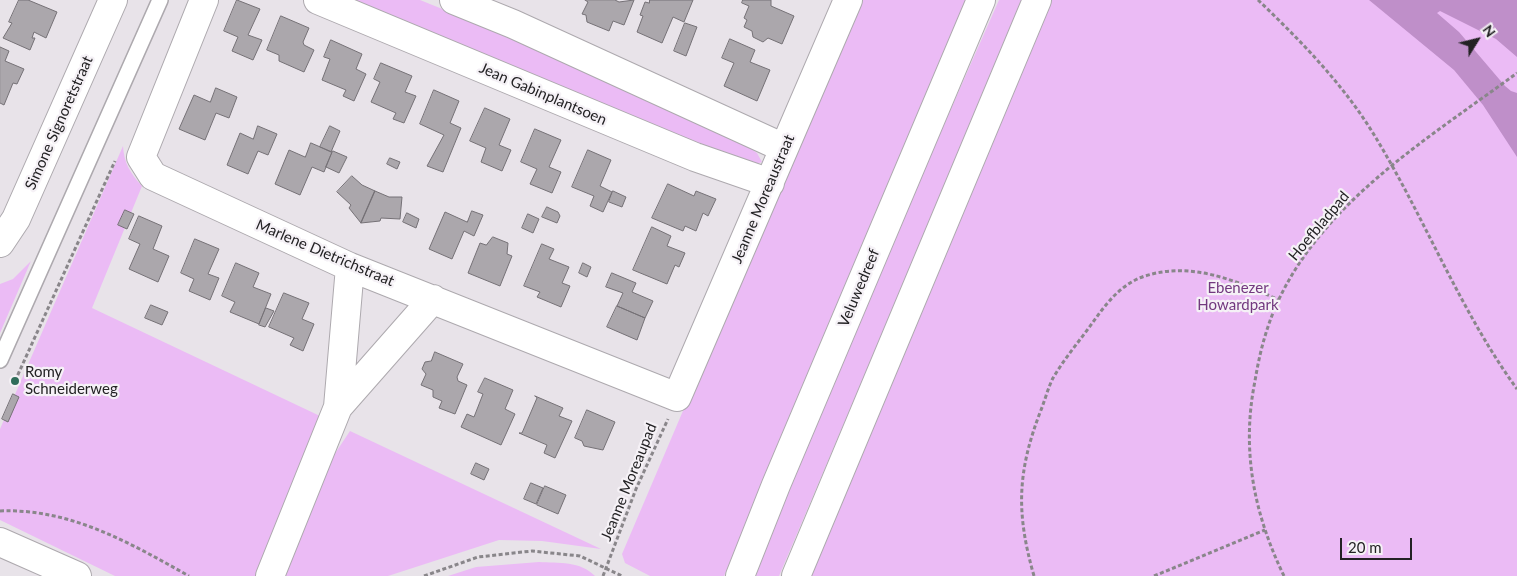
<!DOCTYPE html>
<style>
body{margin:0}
#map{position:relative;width:1517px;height:576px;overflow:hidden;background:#e8e3e9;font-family:Lato,sans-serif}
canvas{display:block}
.north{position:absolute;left:1452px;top:15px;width:50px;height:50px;-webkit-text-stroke:4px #f5f1f6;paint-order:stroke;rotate:54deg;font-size:14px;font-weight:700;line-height:20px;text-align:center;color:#232224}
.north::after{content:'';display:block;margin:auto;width:18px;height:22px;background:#232224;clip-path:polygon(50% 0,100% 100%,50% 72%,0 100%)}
.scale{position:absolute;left:1340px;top:538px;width:72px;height:22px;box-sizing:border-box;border:2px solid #232224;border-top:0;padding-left:6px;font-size:15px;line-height:18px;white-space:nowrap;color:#232224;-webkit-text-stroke:4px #f5f1f6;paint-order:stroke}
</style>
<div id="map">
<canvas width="1517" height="576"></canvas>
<div class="north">N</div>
<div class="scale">20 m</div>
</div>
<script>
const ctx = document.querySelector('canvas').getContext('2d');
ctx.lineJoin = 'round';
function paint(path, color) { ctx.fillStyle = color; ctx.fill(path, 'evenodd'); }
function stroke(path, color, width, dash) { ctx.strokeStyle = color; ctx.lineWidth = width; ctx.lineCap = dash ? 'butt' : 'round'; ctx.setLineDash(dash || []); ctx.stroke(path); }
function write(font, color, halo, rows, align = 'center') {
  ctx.font = font + ' Lato,sans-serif'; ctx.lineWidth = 4.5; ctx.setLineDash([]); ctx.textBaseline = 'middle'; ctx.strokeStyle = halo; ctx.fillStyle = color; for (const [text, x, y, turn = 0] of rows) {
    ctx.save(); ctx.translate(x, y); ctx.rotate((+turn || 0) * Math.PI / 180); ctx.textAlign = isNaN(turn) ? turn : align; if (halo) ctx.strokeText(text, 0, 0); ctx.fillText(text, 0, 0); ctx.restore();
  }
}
const green = new Path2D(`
 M 346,0 L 420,0 L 519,40 L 750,148 L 757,153 L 762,162 L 753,165 L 745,163 Z
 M 858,0 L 969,0 L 724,576 L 650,576 L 625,563 L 622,554 Z
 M 999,0 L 1024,0 L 779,576 L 756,576 L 773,512 Z
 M 1052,0 L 1517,0 L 1517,576 L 806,576 Z
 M 123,146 C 124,163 130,173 142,186 L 92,308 L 320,416 L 258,576 L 115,576 L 0,520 L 0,429 Z
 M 31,261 L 0,333 L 0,284 L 13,279 Z
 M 350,431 L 601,549 L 542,541 L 499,540 L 388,576 L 281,576 L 328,464 Z
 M 539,562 C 558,563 581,561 595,576 L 448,576 L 476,567 Z`);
const water = new Path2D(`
 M 1369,0 L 1517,0 L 1517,57 L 1496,39 L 1440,11 L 1437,13 L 1459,32 L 1505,86 L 1511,91 L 1517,93 L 1517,157 L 1483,105 L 1454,70 Z`);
const building = new Path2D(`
 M 19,0 L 28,0 L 57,12 L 46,38 L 34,32 L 32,38 L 35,38 L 30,50 L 3,38 L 12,23 L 9,22 Z
 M 237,0 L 260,9 L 248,35 L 262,40 L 253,60 L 232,51 L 238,37 L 224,31 Z
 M 615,0 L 619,2 L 634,0 L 624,25 L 613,21 L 609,31 L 587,22 L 586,15 L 582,14 L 588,2 L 585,0 Z
 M 650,0 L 693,0 L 684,22 L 673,17 L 662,43 L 637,32 L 643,16 L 640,15 L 645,2 L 649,3 Z
 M 743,0 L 771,0 L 771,6 L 794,16 L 782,44 L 768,38 L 763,42 L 753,37 L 752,31 L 744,27 L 747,20 L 744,18 L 749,6 L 742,3 Z
 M 281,16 L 309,28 L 303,42 L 304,45 L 314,50 L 304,72 L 279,61 L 279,55 L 267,50 Z
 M 685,23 L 697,27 L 686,56 L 674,51 Z
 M 730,39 L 755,50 L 750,62 L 770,70 L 757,101 L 724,86 L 734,63 L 722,58 Z
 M 331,40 L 362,54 L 356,69 L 366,74 L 354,101 L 343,96 L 346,90 L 322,80 L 330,59 L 324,57 Z
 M 0,47 L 9,51 L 5,61 L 24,69 L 17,84 L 13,83 L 4,105 L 0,103 Z
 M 381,63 L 412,76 L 405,92 L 416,96 L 404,123 L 393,119 L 396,113 L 371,102 L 380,82 L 374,79 Z
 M 216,88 L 237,97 L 229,118 L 216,113 L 205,140 L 179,129 L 194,95 L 210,102 Z
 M 434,90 L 459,101 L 450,123 L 461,128 L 443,172 L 427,166 L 444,135 L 420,124 Z
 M 485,108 L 510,119 L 499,145 L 511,150 L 502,171 L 481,162 L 486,148 L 470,141 Z
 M 258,126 L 277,134 L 268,155 L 258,151 L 248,174 L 227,165 L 240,133 L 253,139 Z
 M 330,126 L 340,131 L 331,152 L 320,147 Z
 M 535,129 L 561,140 L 549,167 L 561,172 L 552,193 L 530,184 L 537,169 L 521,162 Z
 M 311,143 L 332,152 L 324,172 L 312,167 L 300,195 L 275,184 L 289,150 L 305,157 Z
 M 588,150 L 611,160 L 600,186 L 612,192 L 603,212 L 590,206 L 594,196 L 572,187 Z
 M 333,151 L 347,157 L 339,173 L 326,167 Z
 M 390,158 L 400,162 L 397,169 L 387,164 Z
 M 352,176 L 362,185 L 375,191 L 361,223 L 349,208 L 351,205 L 337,192 Z
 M 668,184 L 694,196 L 696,191 L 716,199 L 708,216 L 703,213 L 696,231 L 685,226 L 683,231 L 652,218 Z
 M 375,191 L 389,197 L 402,197 L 400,219 L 381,218 L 380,221 L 361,223 Z
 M 613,191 L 626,197 L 622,207 L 609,202 Z
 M 547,207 L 558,212 L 560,216 L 557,223 L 542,217 Z
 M 125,210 L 134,214 L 127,229 L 118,225 Z
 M 472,211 L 483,215 L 474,236 L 464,231 L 452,259 L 429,249 L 445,212 L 467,222 Z
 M 407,213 L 419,219 L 416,228 L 403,222 Z
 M 528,214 L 539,219 L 533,233 L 522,228 Z
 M 139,216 L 162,226 L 153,249 L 169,256 L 158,282 L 129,269 L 140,244 L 129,239 Z
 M 652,227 L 671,236 L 667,246 L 685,253 L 679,267 L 675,265 L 667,284 L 633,270 Z
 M 493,237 L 508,243 L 507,254 L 512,256 L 500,286 L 468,273 L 480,243 L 486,245 Z
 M 195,239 L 219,249 L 208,274 L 219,278 L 210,300 L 189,291 L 194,279 L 181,273 Z
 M 542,244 L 554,249 L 549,259 L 569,267 L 562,283 L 570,286 L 561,307 L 537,297 L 540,292 L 524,286 Z
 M 236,263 L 259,273 L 253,287 L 271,294 L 259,324 L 230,312 L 235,302 L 222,296 Z
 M 583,263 L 591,267 L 587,277 L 579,273 Z
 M 612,273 L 636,283 L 632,292 L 653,301 L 645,318 L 617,306 L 623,293 L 606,287 Z
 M 284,293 L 309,303 L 302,319 L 314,324 L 303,351 L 290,345 L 294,338 L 269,327 Z
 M 151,305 L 168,312 L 162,325 L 145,318 Z
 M 617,306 L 645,318 L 637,340 L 607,327 Z
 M 266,308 L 274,311 L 265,327 L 259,325 Z
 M 435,352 L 463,364 L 457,377 L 458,381 L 467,385 L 455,414 L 439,408 L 442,401 L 433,397 L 433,390 L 421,385 L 426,374 L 422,369 L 425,362 L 431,361 Z
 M 485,378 L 513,390 L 505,409 L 515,414 L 501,445 L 461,427 L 467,414 L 474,417 L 483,394 L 478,392 Z
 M 13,394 L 19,397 L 8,422 L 2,419 Z
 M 535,396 L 563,408 L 559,416 L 572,421 L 555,458 L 544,453 L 547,445 L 519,433 L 522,433 L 537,398 Z
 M 587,410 L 615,422 L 603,450 L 584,446 L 582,441 L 575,438 Z
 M 476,463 L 489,469 L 484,480 L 471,474 Z
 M 531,483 L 543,488 L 536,504 L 524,499 Z
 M 545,486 L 566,495 L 558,514 L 537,505 Z`);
const path = new Path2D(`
 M 1258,0 C 1301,41 1345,86 1376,138 C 1425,219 1461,312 1517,389
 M 15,381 L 115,161
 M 0,511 C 70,508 130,543 189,576
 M 424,576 L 478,557 L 532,551 L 580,556 L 622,576
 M 603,576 L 636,489 L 668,419
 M 1034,576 C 1016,513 1017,472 1041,410 C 1045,400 1048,388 1053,378 C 1063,361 1076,345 1088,329 C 1104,307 1118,285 1145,276 C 1192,261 1237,281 1279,300
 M 1154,576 L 1265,530
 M 1284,576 C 1254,514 1241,450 1255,381 C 1259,356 1265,332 1275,308 C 1320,203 1429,138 1517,73`);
const service = new Path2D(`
 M 0,360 L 160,0`);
const minor = new Path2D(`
 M 204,0 L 141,157 L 153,176 L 350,267 L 677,397 L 848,0
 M 318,0 L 695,157 L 770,183
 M 454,0 L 513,24 L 784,148
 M 0,243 L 16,219 L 113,0
 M 338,407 L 433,299
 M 0,542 L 77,576
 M 270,576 L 338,407 L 350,267`);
const secondary = new Path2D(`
 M 740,576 L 776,485 L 981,0
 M 796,576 L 1037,0`);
const markers = [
 [15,381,5,"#2f6d5a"]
];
const streetNames = [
 ["Jean Gabinplantsoen",543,94,23],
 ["Simone Signoretstraat",59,123,-66],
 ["Jeanne Moreaustraat",763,199,-67],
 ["Hoefbladpad",1319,226,-50],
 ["Marlene Dietrichstraat",325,253,23],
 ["Veluwedreef",859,288,-67],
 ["Jeanne Moreaupad",629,482,-68]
];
const parkNames = [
 ["Ebenezer",1238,288],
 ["Howardpark",1238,305]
];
const poiNames = [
 ["Romy",25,372],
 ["Schneiderweg",25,389]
];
paint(green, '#ebbbf5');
paint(water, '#bf8fc9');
paint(building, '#aba7ac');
stroke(building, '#757176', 1);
stroke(service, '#ada9ae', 18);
stroke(minor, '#ada9ae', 30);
stroke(secondary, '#ada9ae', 30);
stroke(path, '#89868a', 3, [4, 2.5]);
stroke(service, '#fff', 15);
stroke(minor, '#fff', 28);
stroke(secondary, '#fff', 28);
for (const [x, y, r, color] of markers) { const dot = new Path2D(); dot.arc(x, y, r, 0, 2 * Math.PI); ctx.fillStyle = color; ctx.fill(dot); stroke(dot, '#f5f1f6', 2); }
write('15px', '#232224', '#f5f1f6', streetNames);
write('15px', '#72387f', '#f5f1f6', parkNames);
write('15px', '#232224', '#f5f1f6', poiNames, 'left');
</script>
